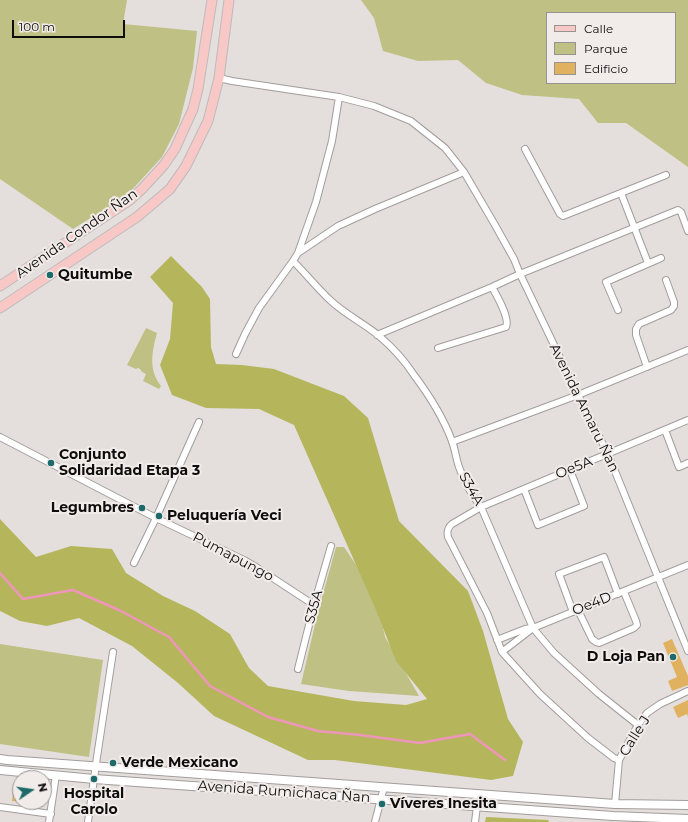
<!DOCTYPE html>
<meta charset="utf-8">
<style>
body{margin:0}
#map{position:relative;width:688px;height:822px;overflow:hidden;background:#e4dfdd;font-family:Montserrat,sans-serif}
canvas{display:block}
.legend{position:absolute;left:546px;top:12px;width:130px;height:72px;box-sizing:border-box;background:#f1ecea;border:1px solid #969391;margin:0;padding:5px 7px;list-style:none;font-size:12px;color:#0e0d0c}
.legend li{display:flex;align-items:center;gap:8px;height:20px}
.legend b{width:20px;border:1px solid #969391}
.north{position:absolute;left:12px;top:770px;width:40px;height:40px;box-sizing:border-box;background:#f1ecea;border:1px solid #969391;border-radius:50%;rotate:77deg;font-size:11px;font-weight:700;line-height:16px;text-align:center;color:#0e0d0c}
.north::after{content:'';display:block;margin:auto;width:14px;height:18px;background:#1d6a6a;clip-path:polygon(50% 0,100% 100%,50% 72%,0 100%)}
.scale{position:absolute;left:12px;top:20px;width:113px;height:18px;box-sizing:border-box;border:2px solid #0e0d0c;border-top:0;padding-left:5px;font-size:12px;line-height:14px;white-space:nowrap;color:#0e0d0c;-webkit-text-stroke:3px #f1ecea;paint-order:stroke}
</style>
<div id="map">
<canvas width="688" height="822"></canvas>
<ul class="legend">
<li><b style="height:5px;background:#f8c8c6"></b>Calle</li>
<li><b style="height:11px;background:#bfc084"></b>Parque</li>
<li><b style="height:11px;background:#e0b260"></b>Edificio</li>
</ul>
<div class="north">N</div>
<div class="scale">100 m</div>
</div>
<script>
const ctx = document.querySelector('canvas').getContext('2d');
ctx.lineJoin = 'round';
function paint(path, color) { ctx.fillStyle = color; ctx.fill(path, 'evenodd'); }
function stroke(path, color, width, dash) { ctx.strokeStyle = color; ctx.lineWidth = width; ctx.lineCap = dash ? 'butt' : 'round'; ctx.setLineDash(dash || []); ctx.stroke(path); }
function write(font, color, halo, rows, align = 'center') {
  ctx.font = font + ' Montserrat,sans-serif'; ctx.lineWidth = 4; ctx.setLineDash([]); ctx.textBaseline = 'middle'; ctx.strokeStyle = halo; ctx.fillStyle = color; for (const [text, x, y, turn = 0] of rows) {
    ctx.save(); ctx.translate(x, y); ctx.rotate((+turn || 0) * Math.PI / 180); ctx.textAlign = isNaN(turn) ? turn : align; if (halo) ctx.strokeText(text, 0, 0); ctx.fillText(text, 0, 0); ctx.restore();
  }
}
const green = new Path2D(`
 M 0,0 L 127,0 L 123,24 L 197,31 L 193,68 L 179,124 L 162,157 L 130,192 L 102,211 L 73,229 L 0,179 Z
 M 361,0 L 688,0 L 688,167 L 626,123 L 598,123 L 579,99 L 522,95 L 486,83 L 458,60 L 418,61 L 383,51 L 374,18 ZM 547,13 L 675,13 L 675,83 L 547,83 Z
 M 146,328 L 157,333 C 152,351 148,370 161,386 L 159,389 L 143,381 L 146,374 L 142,372 L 140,369 L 138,368 L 136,369 L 127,365 Z
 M 336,547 L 344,547 L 369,584 L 379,608 L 385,637 L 419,696 L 349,691 L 301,684 L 318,612 Z
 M 0,644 L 103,660 L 89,757 L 0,744 Z`);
const forest = new Path2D(`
 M 171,256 L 202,287 L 210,299 L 211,347 L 216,364 L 242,365 L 274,369 L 344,396 L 368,418 L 399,521 L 468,591 L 483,631 L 508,719 L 523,742 L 513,776 L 491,780 L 335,760 L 308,760 L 214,716 L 178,683 L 132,646 L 79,618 L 47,626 L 20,621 L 0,611 L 0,519 L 36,557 L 71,546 L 112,549 L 126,573 L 163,596 L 195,611 L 230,634 L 249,668 L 268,686 L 354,701 L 406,705 L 427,699 L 396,661 L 376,610 L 294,425 L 259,409 L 206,408 L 172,395 L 160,365 L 170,339 L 173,303 L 150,277 Z
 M 486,817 L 548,820 L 549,822 L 485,822 Z`);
const stream = new Path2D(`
 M 0,573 L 23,599 L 73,590 L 119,610 L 169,637 L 210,686 L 268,717 L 318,731 L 360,735 L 420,743 L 470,734 L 505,760`);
const building = new Path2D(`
 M 672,639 L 688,676 L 688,685 L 672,691 L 668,681 L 677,677 L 663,643 Z
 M 688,700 L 688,717 L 687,714 L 678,718 L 673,707 Z
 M 13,793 L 20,794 L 20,802 L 12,801 Z`);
const street = new Path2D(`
 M 219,78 L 232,81 L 339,97 L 374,106 L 411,121 L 445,148 L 464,172 L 495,225 L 514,259 L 520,274 L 578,395 L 608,454 L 688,651
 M 525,149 L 560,214 L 563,216 L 666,175
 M 621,193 L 648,263
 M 298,253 L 338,226 L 375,209 L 464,172
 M 293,261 C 306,274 318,289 331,301 C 345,314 363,323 378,335 C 391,346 405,361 414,375 C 429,395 443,417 452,441 C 455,449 456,458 459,467 C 464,482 471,494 481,507 L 533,628 L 554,653 L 599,694 L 638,725
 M 618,310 L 606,282 L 661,258
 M 377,335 L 492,287 L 520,274 L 678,210 L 681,212 L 688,231
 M 438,348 L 506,327 C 510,318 497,296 492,287
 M 236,354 L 245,334 L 259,308 L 293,261 L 298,253 L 316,202 L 332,141 L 339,97
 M 647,367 L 636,335 L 636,329 L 639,324 L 671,310 L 674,306 L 674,302 L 666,280
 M 665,430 L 679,467 L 688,463
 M 0,437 L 156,518 L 244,560 L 256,567 L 314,605
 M 452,442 L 578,395 L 688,350
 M 524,489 L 538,525 L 584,506 L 570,470
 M 134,563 L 156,518 L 199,422
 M 578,610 L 592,639 L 596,642 L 599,643 L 634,628 L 637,625 L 636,621 L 624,592
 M 573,612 L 559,574 L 604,557 L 618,594
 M 497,640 L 525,629 L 531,628
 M 502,652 L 533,628 L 688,565
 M 298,669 L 314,605 L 331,546
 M 619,760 L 614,758 L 588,738 L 540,694 L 502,652 L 487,613 L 448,537 C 447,532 447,528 452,524 L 481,507 L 688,420
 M 615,804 L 619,760 L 638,725 L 647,713 L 660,704 L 688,691
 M 0,807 L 51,814
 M 49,822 L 56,775
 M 88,822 L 97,757 L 113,652
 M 375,822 L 384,787
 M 475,822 L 477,806`);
const secondary = new Path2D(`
 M 0,759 L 7,760 L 615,804 L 688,805
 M 0,770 L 94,779 L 613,816 L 688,819`);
const primary = new Path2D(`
 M 0,286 L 130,200 L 142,189 L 164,165 L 175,149 L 193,109 L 198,89 L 212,0
 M 0,308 L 137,217 L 170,189 L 186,166 L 208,121 L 219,78 L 229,0`);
const markers = [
 [50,275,4,"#1d6a6a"],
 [51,463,4,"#1d6a6a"],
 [142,508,4,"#1d6a6a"],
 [159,516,4,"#1d6a6a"],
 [673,657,4,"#1d6a6a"],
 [113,763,4,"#1d6a6a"],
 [94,779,4,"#1d6a6a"],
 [382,804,4,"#1d6a6a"]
];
const streetNames = [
 ["Avenida Condor Ñan",77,234,-35],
 ["Avenida Amaru Ñan",584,408,64],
 ["Oe5A",574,468,-22],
 ["S34A",471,489,61],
 ["Pumapungo",233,557,28],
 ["Oe4D",592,604,-22],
 ["S35A",314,607,-75],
 ["Calle J",635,736,-58],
 ["Avenida Rumichaca Ñan",284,792,4]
];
const poiNames = [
 ["Quitumbe",58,275],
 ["Conjunto",59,455],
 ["Solidaridad Etapa 3",59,471],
 ["Legumbres",134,508,"right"],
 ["Peluquería Veci",167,516],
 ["D Loja Pan",665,657,"right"],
 ["Verde Mexicano",121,763],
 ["Hospital",94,794,"center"],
 ["Carolo",94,810,"center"],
 ["Víveres Inesita",390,804]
];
paint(green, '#bfc084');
paint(forest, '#b5b65c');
stroke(stream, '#ed96ba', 2.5);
paint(building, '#e0b260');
stroke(street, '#a29d9b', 8);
stroke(secondary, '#a29d9b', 10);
stroke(primary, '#bcbbbb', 11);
stroke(street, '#fff', 6);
stroke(secondary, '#fff', 8);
stroke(primary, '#f8c8c6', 9);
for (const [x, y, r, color] of markers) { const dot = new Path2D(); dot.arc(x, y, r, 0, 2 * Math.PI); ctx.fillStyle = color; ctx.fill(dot); stroke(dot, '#f1ecea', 1.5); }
write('14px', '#0e0d0c', '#f1ecea', streetNames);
write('bold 14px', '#0e0d0c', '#f1ecea', poiNames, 'left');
</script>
